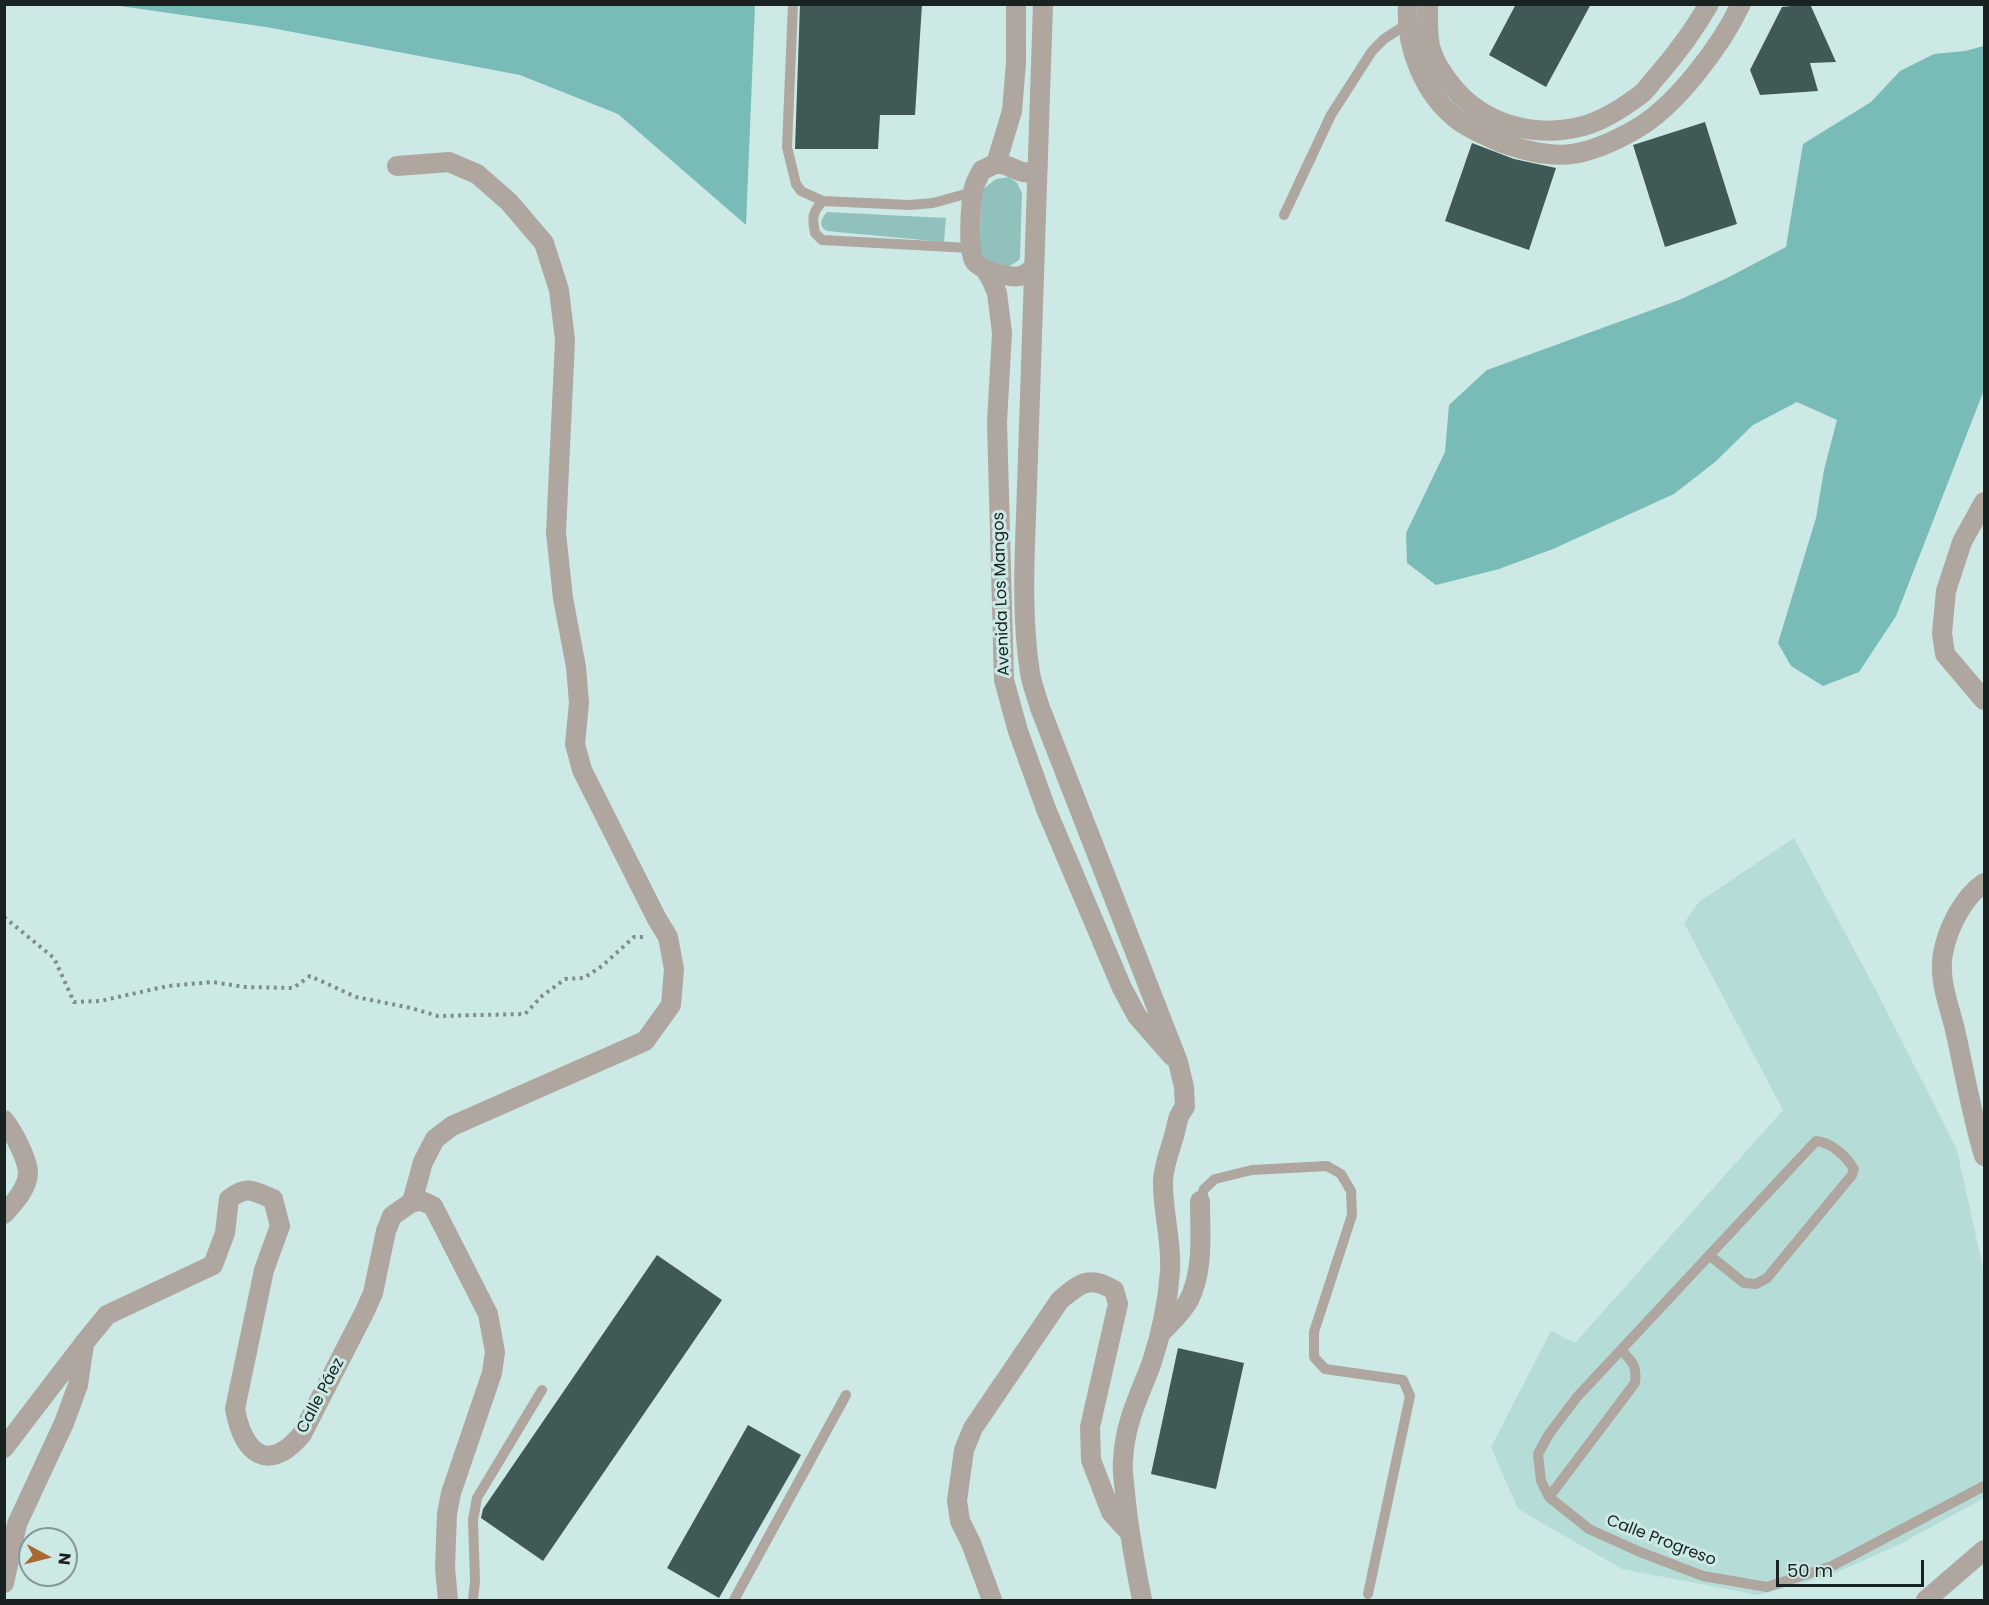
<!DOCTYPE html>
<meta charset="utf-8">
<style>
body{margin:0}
#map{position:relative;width:1989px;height:1605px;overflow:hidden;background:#cce9e6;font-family:Poppins,sans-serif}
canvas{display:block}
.frame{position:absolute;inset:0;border:6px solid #172221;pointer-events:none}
.north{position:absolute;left:18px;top:1527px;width:60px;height:60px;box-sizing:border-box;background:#cce9e6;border:2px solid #849997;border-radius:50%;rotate:97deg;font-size:16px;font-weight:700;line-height:24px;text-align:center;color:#172221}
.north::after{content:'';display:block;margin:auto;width:21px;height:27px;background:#a96a30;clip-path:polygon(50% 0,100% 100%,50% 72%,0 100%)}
.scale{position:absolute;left:1776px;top:1560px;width:148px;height:27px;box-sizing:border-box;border:3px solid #172221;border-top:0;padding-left:8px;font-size:18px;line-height:21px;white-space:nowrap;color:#172221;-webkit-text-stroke:4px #cce9e6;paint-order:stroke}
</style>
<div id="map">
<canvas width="1989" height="1605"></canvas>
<div class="frame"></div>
<div class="north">N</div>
<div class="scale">50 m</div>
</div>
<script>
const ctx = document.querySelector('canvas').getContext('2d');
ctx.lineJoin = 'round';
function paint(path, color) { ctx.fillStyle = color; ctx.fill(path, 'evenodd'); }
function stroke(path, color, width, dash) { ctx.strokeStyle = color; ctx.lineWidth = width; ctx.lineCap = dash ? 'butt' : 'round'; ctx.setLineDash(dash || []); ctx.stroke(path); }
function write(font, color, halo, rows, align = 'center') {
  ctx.font = font + ' Poppins,sans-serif'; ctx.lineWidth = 6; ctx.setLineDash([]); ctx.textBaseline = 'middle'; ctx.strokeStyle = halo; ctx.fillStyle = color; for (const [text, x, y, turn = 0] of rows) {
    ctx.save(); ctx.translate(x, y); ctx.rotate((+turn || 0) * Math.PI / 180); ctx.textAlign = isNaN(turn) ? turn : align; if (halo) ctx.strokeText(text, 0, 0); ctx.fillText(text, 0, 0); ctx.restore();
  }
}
const built = new Path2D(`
 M 1794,838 L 1877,992 L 1957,1150 L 1984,1273 L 1984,1498 L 1902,1543 L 1829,1576 L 1758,1595 L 1622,1569 L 1518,1509 L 1491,1447 L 1551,1331 L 1575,1343 L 1783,1110 L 1684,923 L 1699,902 Z`);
const green = new Path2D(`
 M 1009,177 L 1017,183 L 1022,193 L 1020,259 C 1004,273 996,265 979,257 L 982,190 L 996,179 Z
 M 827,212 L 946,218 L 944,242 L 827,231 C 818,226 821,219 827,212 Z`);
const forest = new Path2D(`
 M 113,5 L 755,5 L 746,225 L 618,114 L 520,75 L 266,27 Z
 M 1984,46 L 1984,390 L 1896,616 L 1859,672 L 1823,686 L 1791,666 L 1778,643 L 1816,518 L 1824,470 L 1837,420 L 1797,402 L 1753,425 L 1715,462 L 1674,494 L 1553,549 L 1499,569 L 1436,585 L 1407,563 L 1406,533 L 1445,452 L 1449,405 L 1487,370 L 1679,300 L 1727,278 L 1786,247 L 1803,144 L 1871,102 L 1900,71 L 1934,54 L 1965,51 Z`);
const building = new Path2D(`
 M 800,4 L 922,4 L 915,115 L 880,115 L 878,149 L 795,149 Z
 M 1516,4 L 1591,4 L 1546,87 L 1489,55 Z
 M 1810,4 L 1836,62 L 1810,63 L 1818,91 L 1760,95 L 1750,70 L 1782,7 Z
 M 1705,122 L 1737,224 L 1665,247 L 1633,145 Z
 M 1472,143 L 1514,159 L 1556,168 L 1529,250 L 1445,221 Z
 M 657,1255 L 722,1300 L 543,1561 L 481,1518 L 483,1509 Z
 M 1178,1348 L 1244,1363 L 1216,1489 L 1151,1474 Z
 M 748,1425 L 801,1455 L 719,1598 L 667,1568 Z`);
const path = new Path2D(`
 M 4,917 L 54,958 L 74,1002 L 100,1001 L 168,986 L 212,982 L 245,987 L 293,988 L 310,976 L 356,997 L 411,1008 L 438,1016 L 525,1014 L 542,996 L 565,979 L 584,978 L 602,966 L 634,937 L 646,937`);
const service = new Path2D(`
 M 793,4 L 787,147 L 796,184 L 801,191 L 823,201
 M 1284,215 L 1331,115 L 1372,51 L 1384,39 L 1407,24
 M 970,248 L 822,240 L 815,233 C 812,218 812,212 823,201 L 910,205 L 933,203 L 973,192
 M 1200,1201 L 1204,1189 L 1215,1179 L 1252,1170 L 1327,1166 L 1341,1174 L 1351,1191 L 1352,1215 L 1314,1332 L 1314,1357 L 1325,1369 L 1403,1380 L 1410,1396 L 1368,1594
 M 1709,1255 L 1744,1283 L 1756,1284 L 1767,1278 L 1852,1175 L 1854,1169 C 1846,1156 1831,1142 1816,1141 L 1577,1397 L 1549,1434 L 1538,1454 L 1541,1481 L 1549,1497 L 1589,1529 L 1640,1552 L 1703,1576 L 1767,1587 L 1832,1566 L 1984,1486
 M 1549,1497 L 1635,1383 C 1637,1366 1633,1362 1621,1350
 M 473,1600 L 475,1581 L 473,1520 L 477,1498 L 542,1390
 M 734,1600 L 846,1395`);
const minor = new Path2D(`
 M 1043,4 L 1026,516 C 1024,568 1022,621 1030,673 C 1032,685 1037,697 1040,708 L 1178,1062 L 1184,1087 L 1185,1107 C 1176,1118 1178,1123 1174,1136 C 1170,1150 1164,1165 1163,1180 C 1162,1210 1172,1240 1170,1271 C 1168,1302 1161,1335 1151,1365 C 1138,1398 1125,1423 1123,1460 C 1122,1471 1124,1482 1125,1492 C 1128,1529 1135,1564 1142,1600
 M 1408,4 C 1405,47 1424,95 1459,121 C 1472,130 1486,136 1500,142 C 1522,150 1548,157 1572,154 C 1593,151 1617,140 1636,129 C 1676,106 1721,46 1741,4
 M 1428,4 C 1428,18 1427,37 1431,50 C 1435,62 1441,72 1449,82 C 1480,124 1533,139 1583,126 C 1602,121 1624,107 1640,95 C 1647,90 1652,81 1658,75 C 1677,53 1694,30 1709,4
 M 996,164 L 1012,111 L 1016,63 L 1016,4
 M 397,166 L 449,162 L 477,174 L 509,202 L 544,243 L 559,290 L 565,340 L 556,533 L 563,598 L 576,667 L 579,703 L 575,744 L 582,770 L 657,919 L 668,937 L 674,969 L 671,1005 L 645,1041 L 452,1126 L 435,1139 L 423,1162 L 412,1202
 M 1034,267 C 1024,277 1018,278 1004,275 C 995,274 982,269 975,262 C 967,252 971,205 973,192 C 974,185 978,177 982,170 C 986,169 991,165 996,164 C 1011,162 1025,182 1038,167
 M 985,269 L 992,281 L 997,293 L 1002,333 L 997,422 L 1004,680 L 1018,731 L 1046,809 L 1122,988 L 1137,1016 L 1172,1056
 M 1984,502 L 1962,542 L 1946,591 L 1942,633 L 1945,654 L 1984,700
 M 1984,883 C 1963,897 1948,928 1943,953 C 1938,981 1950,1007 1956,1034 C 1965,1075 1972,1116 1984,1156
 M 4,1120 C 13,1131 27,1158 28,1172 C 28,1188 14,1203 4,1214
 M 1161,1333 C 1170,1323 1182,1313 1189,1300 C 1204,1270 1200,1234 1200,1201
 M 4,1448 L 85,1342 L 107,1315 L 213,1265 L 225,1233 L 229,1199 C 248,1185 252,1191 273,1199 L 280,1226 L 264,1270 L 235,1409 C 243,1453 268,1475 302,1434 L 365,1311 L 373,1293 L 386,1231 L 392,1216 L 412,1202 L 422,1201 L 433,1206 L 488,1314 L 495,1352 L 492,1373 L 451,1493 L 447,1514 L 445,1568 L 448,1600
 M 4,1583 L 17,1524 L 64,1423 L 78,1385 L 84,1344
 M 992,1600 L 971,1543 L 960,1521 L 957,1501 L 964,1450 L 973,1428 L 1060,1300 C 1081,1283 1089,1275 1114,1290 L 1118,1304 L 1090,1427 L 1091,1460 L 1111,1512 L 1129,1532
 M 1926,1600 L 1984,1550`);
const streetNames = [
 ["Avenida Los Mangos",1002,594,-92],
 ["Calle Páez",321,1396,-62],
 ["Calle Progreso",1661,1541,21]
];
paint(built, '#b6dcd8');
paint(green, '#91c1bd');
paint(forest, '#79bbb6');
paint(building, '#405957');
stroke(path, '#7a8f8d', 4, [3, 4.5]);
stroke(service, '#aea69f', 10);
stroke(minor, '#aea69f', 20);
write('16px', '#172221', '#cce9e6', streetNames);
</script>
